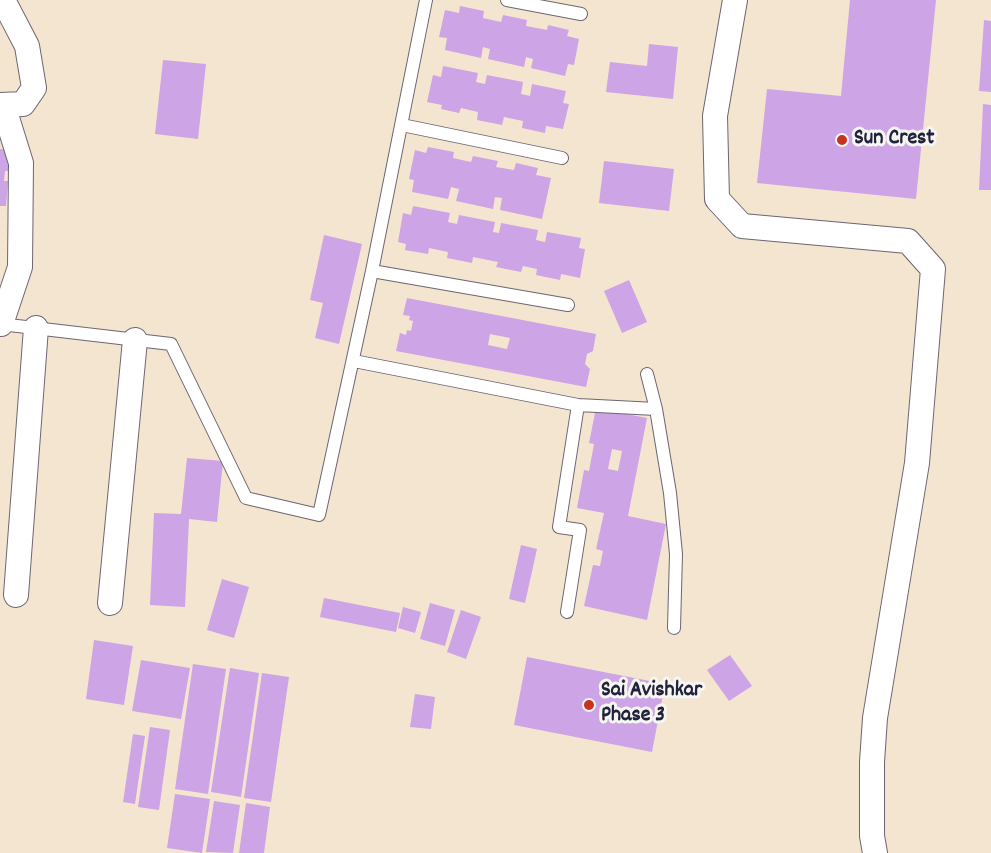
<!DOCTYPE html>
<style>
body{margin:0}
canvas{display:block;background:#f4e5d1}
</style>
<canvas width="991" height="853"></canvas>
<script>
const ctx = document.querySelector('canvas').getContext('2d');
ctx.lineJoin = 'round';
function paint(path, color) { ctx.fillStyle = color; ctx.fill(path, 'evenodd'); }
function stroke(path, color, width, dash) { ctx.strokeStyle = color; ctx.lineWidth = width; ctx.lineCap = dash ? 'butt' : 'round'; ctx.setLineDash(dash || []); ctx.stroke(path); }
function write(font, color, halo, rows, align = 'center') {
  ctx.font = font + ' Dekko,sans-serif'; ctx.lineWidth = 6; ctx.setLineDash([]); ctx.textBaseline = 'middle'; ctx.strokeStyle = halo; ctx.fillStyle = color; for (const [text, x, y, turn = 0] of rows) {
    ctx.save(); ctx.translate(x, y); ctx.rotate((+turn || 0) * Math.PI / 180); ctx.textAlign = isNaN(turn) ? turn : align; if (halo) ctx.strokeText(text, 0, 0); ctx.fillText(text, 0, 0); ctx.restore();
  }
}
const building = new Path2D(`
 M 850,0 L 936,0 L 916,199 L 757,183 L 767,89 L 841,96 Z
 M 460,6 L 484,11 L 483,18 L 501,22 L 503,15 L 527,20 L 526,26 L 547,30 L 548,25 L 569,30 L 567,36 L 579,39 L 574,65 L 568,64 L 565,76 L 531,68 L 533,59 L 526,57 L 524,67 L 488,59 L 490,49 L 483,47 L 481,58 L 445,50 L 447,38 L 439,37 L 445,10 L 459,13 Z
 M 984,20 L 991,21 L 991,92 L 979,91 Z
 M 649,44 L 678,47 L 673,99 L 606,92 L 610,62 L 647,66 Z
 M 163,60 L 206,64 L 198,139 L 155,134 Z
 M 443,66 L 478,73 L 476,82 L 485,84 L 487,75 L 523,82 L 521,94 L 530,96 L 532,84 L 566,91 L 563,103 L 569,104 L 563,129 L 546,126 L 545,133 L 522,128 L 523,121 L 504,117 L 502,125 L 477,120 L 478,112 L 461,108 L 459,113 L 441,109 L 442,105 L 427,102 L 433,75 L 441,77 Z
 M 983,104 L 991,105 L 991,190 L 979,190 Z
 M 428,147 L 454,152 L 453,158 L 471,162 L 473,156 L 498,161 L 496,167 L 514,170 L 516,163 L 538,168 L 536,175 L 551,178 L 542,219 L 500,210 L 502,198 L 495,197 L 493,209 L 456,201 L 459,189 L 451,187 L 448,199 L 412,192 L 414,180 L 409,179 L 415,150 L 426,153 Z
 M 0,149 L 9,150 L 10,171 L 5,171 L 4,181 L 8,181 L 6,206 L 0,206 Z
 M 604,161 L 674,169 L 669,211 L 599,203 Z
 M 413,206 L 450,213 L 448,222 L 457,224 L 459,215 L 495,222 L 493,232 L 499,233 L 501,223 L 538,230 L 536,240 L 545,242 L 547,232 L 581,238 L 579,248 L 585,249 L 580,278 L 561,274 L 560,280 L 536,275 L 537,269 L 523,266 L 521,272 L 496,267 L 498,262 L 473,257 L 472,263 L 447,258 L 448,252 L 429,248 L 428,254 L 405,250 L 406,244 L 398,242 L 403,213 L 411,215 Z
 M 324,235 L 362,244 L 339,344 L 315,338 L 323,303 L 310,300 Z
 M 629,280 L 647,322 L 622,333 L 604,291 Z
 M 407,298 L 596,334 L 593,351 L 587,354 L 585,364 L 590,369 L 586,387 L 396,351 L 400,333 L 406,335 L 407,330 L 411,331 L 413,321 L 409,320 L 410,316 L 403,315 ZM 490,334 L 510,338 L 507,349 L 488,345 Z
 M 596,408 L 647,418 L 628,516 L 666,524 L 647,620 L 584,606 L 593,565 L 600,566 L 603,551 L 596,549 L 604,513 L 577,508 L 584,470 L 589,471 L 594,444 L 589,443 ZM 612,449 L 622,451 L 618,471 L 608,469 Z
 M 187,458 L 223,461 L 217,522 L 189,519 L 185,607 L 150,605 L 154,513 L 181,514 Z
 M 521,545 L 537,549 L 525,603 L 509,599 Z
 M 222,579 L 249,587 L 234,638 L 207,630 Z
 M 324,598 L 400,613 L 396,632 L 320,617 Z
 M 430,603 L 455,610 L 445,646 L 420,639 Z
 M 403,607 L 421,612 L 415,633 L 398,628 Z
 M 461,610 L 481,617 L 466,659 L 447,652 Z
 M 94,640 L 133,646 L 124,705 L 86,699 Z
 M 730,655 L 752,686 L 729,701 L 707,670 Z
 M 527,657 L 665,684 L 652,752 L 514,725 Z
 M 141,660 L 190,668 L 181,719 L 132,711 Z
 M 193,664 L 226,669 L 208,794 L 175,789 Z
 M 230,668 L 259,673 L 241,797 L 211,792 Z
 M 262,673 L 289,677 L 271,802 L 244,798 Z
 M 415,694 L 435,697 L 431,729 L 410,727 Z
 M 150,727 L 170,730 L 159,810 L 138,807 Z
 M 133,734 L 145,736 L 135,804 L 123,802 Z
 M 175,794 L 210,799 L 202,853 L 167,848 Z
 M 214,801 L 240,805 L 233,853 L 206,852 Z
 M 246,803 L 270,807 L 264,853 L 239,853 Z`);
const service = new Path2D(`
 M 507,0 L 581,14
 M 402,125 L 562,158
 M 372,271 L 568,305
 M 0,324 L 171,344 L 246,498 L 319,515 L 372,271 L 426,0
 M 354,361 L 578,405 L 656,409 L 647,374
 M 656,409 L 670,493 L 676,554 L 674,628
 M 567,612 L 580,530 L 559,527 L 578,405`);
const minor = new Path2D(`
 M 735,0 L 715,116 L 717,199 L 742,226 L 908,241 L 933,269 L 917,463 L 875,718 L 872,762 L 872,836 L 875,853
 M 0,105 L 23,104 L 34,88 L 27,46 L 3,0
 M 1,324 L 20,267 L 21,163 L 3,105
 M 16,595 L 36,328
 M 110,603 L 135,340`);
const markers = [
 [842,140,6,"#c8321e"],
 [589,705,6,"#c8321e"]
];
const poiNames = [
 ["Sun Crest",854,140],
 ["Sai Avishkar",601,692],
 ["Phase 3",601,717]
];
paint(building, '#cda4e5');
stroke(service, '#6c6670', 14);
stroke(minor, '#6c6670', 26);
stroke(service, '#fff', 12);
stroke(minor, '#fff', 24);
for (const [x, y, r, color] of markers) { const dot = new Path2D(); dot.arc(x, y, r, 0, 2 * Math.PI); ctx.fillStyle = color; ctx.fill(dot); stroke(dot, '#f6f6f2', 2); }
write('bold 22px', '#22223b', '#f6f6f2', poiNames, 'left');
</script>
